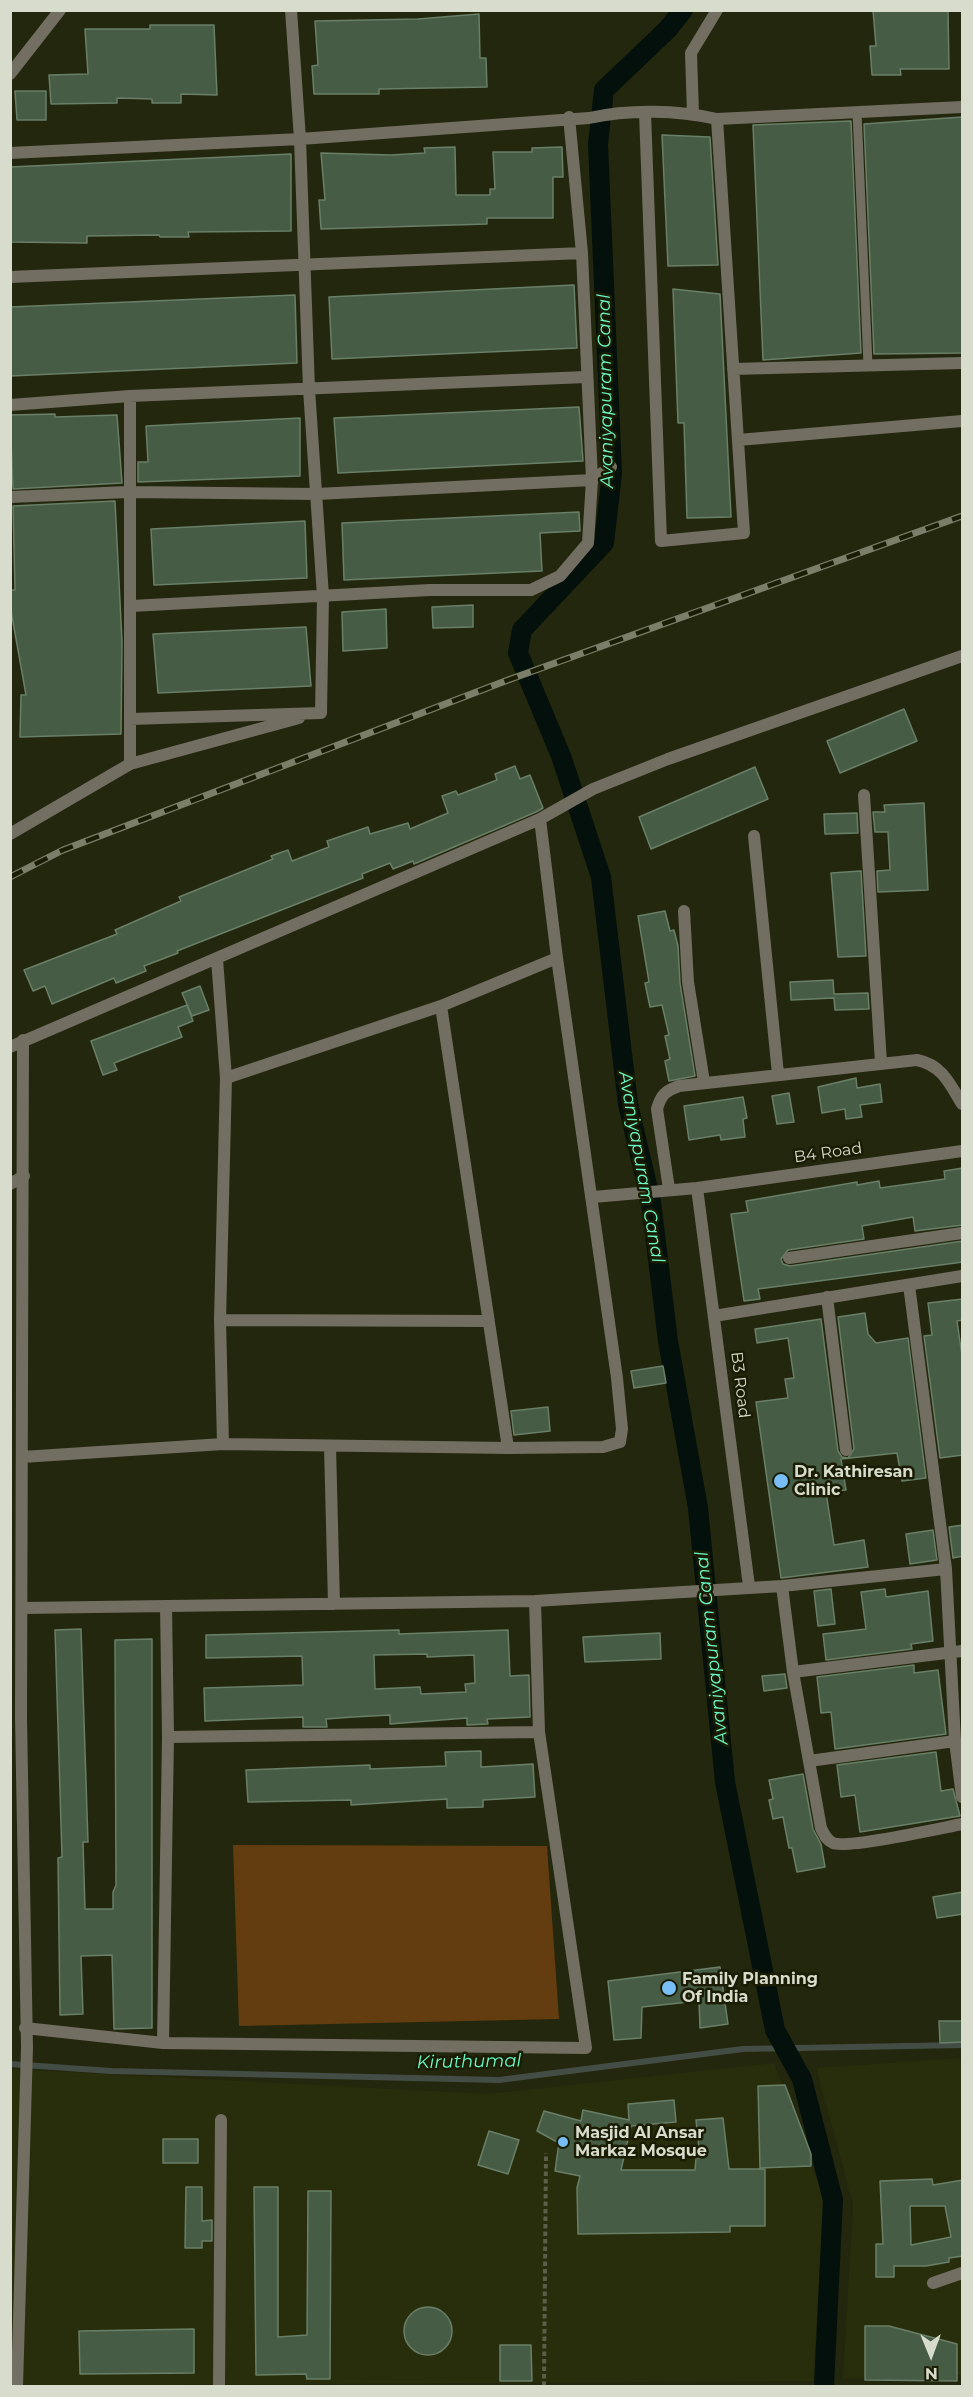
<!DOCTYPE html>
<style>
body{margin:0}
#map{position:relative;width:973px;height:2397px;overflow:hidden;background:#23270d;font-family:Montserrat,sans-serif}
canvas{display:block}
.frame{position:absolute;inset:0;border:12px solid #d8dccc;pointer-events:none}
.north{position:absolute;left:901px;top:2325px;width:60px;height:60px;-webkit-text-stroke:4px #1a1d04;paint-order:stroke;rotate:179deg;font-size:16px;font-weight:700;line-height:24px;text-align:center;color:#d8dccc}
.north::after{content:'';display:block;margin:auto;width:21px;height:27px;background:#d8dccc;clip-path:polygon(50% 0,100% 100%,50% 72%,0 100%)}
</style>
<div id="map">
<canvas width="973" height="2397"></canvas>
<div class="frame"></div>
<div class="north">N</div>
</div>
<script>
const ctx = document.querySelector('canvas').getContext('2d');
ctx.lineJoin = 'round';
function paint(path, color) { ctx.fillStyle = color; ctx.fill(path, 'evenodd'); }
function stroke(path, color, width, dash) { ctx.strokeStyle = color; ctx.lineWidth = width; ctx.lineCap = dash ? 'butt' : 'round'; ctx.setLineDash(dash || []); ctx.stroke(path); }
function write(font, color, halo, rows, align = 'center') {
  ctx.font = font + ' Montserrat,sans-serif'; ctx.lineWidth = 5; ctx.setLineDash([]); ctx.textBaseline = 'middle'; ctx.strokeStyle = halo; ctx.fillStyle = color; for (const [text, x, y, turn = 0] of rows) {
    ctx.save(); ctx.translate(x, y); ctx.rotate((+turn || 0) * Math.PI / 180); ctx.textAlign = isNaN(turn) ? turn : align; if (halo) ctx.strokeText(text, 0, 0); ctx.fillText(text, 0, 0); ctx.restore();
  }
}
const built = new Path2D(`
 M 962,2058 L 962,2375 L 843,2379 L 853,2204 L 816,2068 Z
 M 774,2063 L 824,2199 L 813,2381 L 11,2386 L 10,2069 L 488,2094 Z`);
const green = new Path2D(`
 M 233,1845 L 547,1846 L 559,2019 L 239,2026 Z`);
const stream = new Path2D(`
 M 10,2064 L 111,2071 L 499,2080 L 743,2049 L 962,2045`);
const canal = new Path2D(`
 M 683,10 L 668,29 L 604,90 L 598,144 L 612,473 L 604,543 L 522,630 L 518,653 L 561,756 L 601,877 L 628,1104 L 651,1202 L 668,1341 L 698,1508 L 725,1782 L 775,2030 L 802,2079 L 833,2200 L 824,2386`);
const building = new Path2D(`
 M 873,10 L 948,10 L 949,69 L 900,69 L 901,75 L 872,75 L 870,46 L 876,46 Z
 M 479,14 L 480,58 L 486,58 L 487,87 L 379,89 L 379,94 L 314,94 L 312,66 L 318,65 L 315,21 L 418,19 Z
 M 150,25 L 214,25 L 217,95 L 181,94 L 181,103 L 152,103 L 152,99 L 117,98 L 117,103 L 51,104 L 49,75 L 88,74 L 85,29 L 150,29 Z
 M 15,91 L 46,91 L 46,120 L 17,120 Z
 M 962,117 L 963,353 L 874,354 L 864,124 Z
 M 851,121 L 861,353 L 763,360 L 753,125 Z
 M 662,135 L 710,137 L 718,265 L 668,266 Z
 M 455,147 L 456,195 L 490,195 L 490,189 L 495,189 L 493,152 L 532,152 L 532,148 L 562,147 L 563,177 L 553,177 L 553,218 L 487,218 L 487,224 L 321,229 L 319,200 L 325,200 L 321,153 L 391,155 L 425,153 L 424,148 Z
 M 291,154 L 291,231 L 188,232 L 189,237 L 160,237 L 159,235 L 87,236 L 87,243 L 10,242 L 10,167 Z
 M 574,285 L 577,348 L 332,359 L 329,297 Z
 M 673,289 L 720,294 L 731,517 L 687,518 L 684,423 L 678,423 Z
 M 295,295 L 297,363 L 10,376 L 10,307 Z
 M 579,407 L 583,461 L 338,473 L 334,418 Z
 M 55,414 L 55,417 L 117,415 L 122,483 L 13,489 L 10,415 Z
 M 300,418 L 300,476 L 138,482 L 138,462 L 148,462 L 146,426 Z
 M 115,501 L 122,642 L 121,734 L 20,737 L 21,695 L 26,695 L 10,605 L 10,590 L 15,590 L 13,506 Z
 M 579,512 L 580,531 L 540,533 L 542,571 L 344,580 L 342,523 Z
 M 305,521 L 307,578 L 154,585 L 151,529 Z
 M 473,605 L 473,627 L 433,628 L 432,607 Z
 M 386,609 L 387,648 L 343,651 L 342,612 Z
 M 306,627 L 311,686 L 158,693 L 153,634 Z
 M 904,709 L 917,741 L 840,773 L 827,741 Z
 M 515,766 L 520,779 L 530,775 L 543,808 L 536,812 L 414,864 L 413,861 L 393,869 L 390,863 L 362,874 L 363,878 L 177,951 L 178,953 L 144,966 L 146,971 L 116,983 L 114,978 L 52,1004 L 45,986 L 33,991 L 24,970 L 117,934 L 115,930 L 181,901 L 179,897 L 273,859 L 271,856 L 288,850 L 292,861 L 329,847 L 327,841 L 368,827 L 370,834 L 408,823 L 410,829 L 448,813 L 442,796 L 456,791 L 458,795 L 497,780 L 495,774 Z
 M 755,767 L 768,799 L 651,849 L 639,817 Z
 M 924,803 L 928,890 L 878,892 L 877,871 L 890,870 L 888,832 L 875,832 L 873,812 L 885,812 L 884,805 Z
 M 857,813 L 858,833 L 825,834 L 824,814 Z
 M 861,871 L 866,956 L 838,957 L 831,873 Z
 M 665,911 L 670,931 L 674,930 L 678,946 L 680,983 L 695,1076 L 669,1081 L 665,1061 L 670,1059 L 665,1036 L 669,1035 L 662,1005 L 650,1007 L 645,983 L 649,982 L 638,916 Z
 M 833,980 L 834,994 L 868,993 L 869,1009 L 835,1010 L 834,998 L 791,1000 L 790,982 Z
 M 200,986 L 209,1010 L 192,1016 L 182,993 Z
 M 187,1005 L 193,1021 L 178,1027 L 182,1037 L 114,1063 L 117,1070 L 103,1075 L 91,1041 Z
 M 856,1078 L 857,1088 L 880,1084 L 882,1102 L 860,1105 L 862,1117 L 846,1119 L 845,1109 L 822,1113 L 818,1087 Z
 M 789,1093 L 794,1122 L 777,1124 L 772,1096 Z
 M 743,1097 L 747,1118 L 743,1119 L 745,1137 L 721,1140 L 720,1135 L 689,1140 L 684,1106 Z
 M 963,1168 L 963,1225 L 915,1231 L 913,1217 L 862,1226 L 864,1239 L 788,1250 L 781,1259 L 783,1264 L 790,1266 L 963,1241 L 963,1262 L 758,1289 L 760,1299 L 744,1301 L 731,1214 L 748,1212 L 746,1201 L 857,1182 L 857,1185 L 879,1181 L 880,1188 L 945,1179 L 944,1171 Z
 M 963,1299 L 963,1320 L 957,1321 L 963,1362 L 963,1455 L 940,1458 L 924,1336 L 932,1335 L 928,1303 Z
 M 865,1313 L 868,1334 L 876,1343 L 908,1338 L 926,1478 L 902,1481 L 897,1453 L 841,1459 L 846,1490 L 826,1492 L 834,1545 L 864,1540 L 868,1567 L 781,1578 L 756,1402 L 788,1398 L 785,1379 L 794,1378 L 788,1338 L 757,1343 L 755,1329 L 821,1319 L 838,1451 L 842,1457 L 848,1458 L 854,1449 L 838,1317 Z
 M 663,1366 L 666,1383 L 634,1388 L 631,1371 Z
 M 548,1407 L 550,1431 L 514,1435 L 511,1411 Z
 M 963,1525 L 963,1556 L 953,1558 L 949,1527 Z
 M 933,1530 L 937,1560 L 910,1564 L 906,1534 Z
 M 831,1589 L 835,1624 L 818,1626 L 814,1591 Z
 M 885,1589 L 886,1597 L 928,1591 L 933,1641 L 911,1644 L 912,1649 L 826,1660 L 823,1634 L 866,1629 L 861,1592 Z
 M 81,1629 L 88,1842 L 83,1842 L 85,1909 L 113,1909 L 113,1892 L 116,1885 L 115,1640 L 152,1639 L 152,2028 L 114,2029 L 112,1955 L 81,1956 L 83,2014 L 60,2015 L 58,1858 L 62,1857 L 55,1630 Z
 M 399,1630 L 399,1634 L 508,1630 L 510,1676 L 529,1675 L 530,1717 L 487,1719 L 488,1724 L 467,1725 L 467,1718 L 390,1724 L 390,1715 L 353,1717 L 326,1719 L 327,1727 L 303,1727 L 303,1717 L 205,1721 L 204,1688 L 303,1685 L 302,1656 L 206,1658 L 206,1635 ZM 427,1654 L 427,1657 L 474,1655 L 475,1683 L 465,1684 L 466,1692 L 421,1694 L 420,1687 L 375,1689 L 374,1655 Z
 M 660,1633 L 661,1659 L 585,1662 L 583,1637 Z
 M 914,1665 L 914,1673 L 938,1670 L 946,1734 L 835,1749 L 831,1712 L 821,1713 L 817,1677 Z
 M 785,1674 L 787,1688 L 764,1691 L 762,1676 Z
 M 481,1751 L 481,1767 L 533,1764 L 535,1797 L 483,1800 L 483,1807 L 447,1808 L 447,1799 L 351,1805 L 351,1800 L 248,1802 L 246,1770 L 370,1765 L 370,1769 L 446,1766 L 445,1752 Z
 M 936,1752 L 941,1791 L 953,1789 L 960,1816 L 860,1832 L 855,1795 L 841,1797 L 837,1765 Z
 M 803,1774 L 813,1829 L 821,1844 L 825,1867 L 797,1872 L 792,1848 L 789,1848 L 783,1817 L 773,1819 L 769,1800 L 773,1799 L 769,1780 Z
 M 963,1892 L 963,1914 L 937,1918 L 933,1897 Z
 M 720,1967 L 728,2024 L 700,2028 L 699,2001 L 642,2007 L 641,2038 L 614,2040 L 608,1981 Z
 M 939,2021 L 963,2021 L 963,2042 L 940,2043 Z
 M 785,2085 L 811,2154 L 811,2166 L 760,2168 L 758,2086 Z
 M 674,2100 L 676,2122 L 631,2126 L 621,2170 L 695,2170 L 696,2158 L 700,2158 L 696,2120 L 723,2118 L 729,2169 L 765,2169 L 765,2226 L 730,2226 L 730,2232 L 578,2234 L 577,2188 L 580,2176 L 555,2171 L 559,2143 L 537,2131 L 544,2111 L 581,2121 L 583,2110 L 629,2120 L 628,2104 Z
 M 489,2131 L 519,2140 L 508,2174 L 478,2165 Z
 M 163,2139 L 198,2139 L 198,2163 L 163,2163 Z
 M 932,2179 L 933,2185 L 963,2180 L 963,2256 L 949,2258 L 949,2262 L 926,2266 L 894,2266 L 894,2277 L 876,2277 L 876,2244 L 883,2244 L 880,2181 ZM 910,2206 L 945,2206 L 951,2237 L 911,2245 Z
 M 186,2187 L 202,2187 L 202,2221 L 212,2220 L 212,2241 L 202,2241 L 202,2248 L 185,2248 Z
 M 254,2187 L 278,2187 L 278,2337 L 307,2335 L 308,2191 L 331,2191 L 330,2379 L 307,2379 L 306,2374 L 256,2375 Z
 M404 2331a24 24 0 1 1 48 0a24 24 0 1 1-48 0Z
 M 865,2326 L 889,2326 L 957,2344 L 957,2381 L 865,2380 Z
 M 194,2329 L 194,2373 L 80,2374 L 79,2331 Z
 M 500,2345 L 531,2345 L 532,2381 L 500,2381 Z`);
const path = new Path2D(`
 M 544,2386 L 546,2153`);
const lane = new Path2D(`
 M 857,112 L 868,365`);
const street = new Path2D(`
 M 10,74 L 60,10
 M 645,113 L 661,541 L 744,533 L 717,119
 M 693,114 L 691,53 L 717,10
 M 10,153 L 300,139 L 589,118 C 630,109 677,110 717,119 L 962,107
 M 10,277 L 582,253
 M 733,369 L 962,363
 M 10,405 L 130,396 L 586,377
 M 738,440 L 962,421
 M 10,497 L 128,492 L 317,494 L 592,480 L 611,467
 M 131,606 L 430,590 L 531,590 L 560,576 L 588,543 L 592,480 L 582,253 L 569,117
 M 130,719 L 321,713 L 323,596 L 309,389 L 300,139 L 291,10
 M 130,764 L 130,396
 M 864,795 L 881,1063
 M 10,834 L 130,764 L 299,718
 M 754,836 L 778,1074
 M 684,911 L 688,982 L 704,1082
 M 217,959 L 226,1078 L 220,1320 L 223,1444
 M 441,1006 L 508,1448
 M 10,1047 L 540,819 L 593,789 L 668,759 L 962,656
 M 226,1078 L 441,1006 L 557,958
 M 10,1184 L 24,1176
 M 697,1188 L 749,1586
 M 669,1189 L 657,1109 C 661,1095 665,1091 679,1086 L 917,1060 C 942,1065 950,1084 962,1104
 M 593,1197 L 697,1188 L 962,1151
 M 789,1258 L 962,1233
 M 909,1285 L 946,1569 L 955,1741 L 962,1797
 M 827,1297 L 846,1450
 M 714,1316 L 962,1276
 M 220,1320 L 488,1321
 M 330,1446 L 334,1604
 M 22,1457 L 223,1444 L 508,1448 L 603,1447 L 620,1442 L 622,1429 L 617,1378 L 557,958 L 540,819
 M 782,1586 L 793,1672 L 821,1828 C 824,1834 826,1840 833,1843 C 847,1849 941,1828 962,1824
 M 22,1608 L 535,1601 L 782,1586 L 946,1569
 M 793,1672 L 962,1651
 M 168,1737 L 539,1732
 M 809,1761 L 955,1741
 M 25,2028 L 163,2043 L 586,2048 L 539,1732 L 535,1601
 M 163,2043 L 168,1737 L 166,1606
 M 933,2283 L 962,2273
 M 17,2386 L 27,2048 L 21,1718 L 23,1040
 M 219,2386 L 221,2120`);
const rail = new Path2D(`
 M 10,877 L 63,850 L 508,680 L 962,516`);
const markers = [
 [781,1481,8,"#78bff7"],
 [669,1988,8,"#78bff7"],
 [563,2142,6,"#78bff7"]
];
const streetNames = [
 ["B4 Road",828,1153,-8],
 ["B3 Road",740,1385,83]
];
const poiNames = [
 ["Dr. Kathiresan",794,1472],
 ["Clinic",794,1490],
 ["Family Planning",682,1979],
 ["Of India",682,1997],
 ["Masjid Al Ansar",575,2133],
 ["Markaz Mosque",575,2151]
];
const waterNames = [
 ["Avaniyapuram Canal",606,391,-91],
 ["Avaniyapuram Canal",641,1167,80],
 ["Avaniyapuram Canal",712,1648,-96],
 ["Kiruthumal",469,2062,-1]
];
paint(built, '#282d0b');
paint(green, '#633d10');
stroke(stream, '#444d45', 6);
stroke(canal, '#04100b', 20);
paint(building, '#475c45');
stroke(building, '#697f67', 1.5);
stroke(path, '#5b5f48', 4, [4.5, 3]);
stroke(lane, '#736e62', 9);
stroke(street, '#736e62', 12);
stroke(rail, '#7b7f6a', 7);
stroke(rail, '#1a1d04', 4.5, [14]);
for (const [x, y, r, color] of markers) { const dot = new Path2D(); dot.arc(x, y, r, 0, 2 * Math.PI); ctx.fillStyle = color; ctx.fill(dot); stroke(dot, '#1a1d04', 2); }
write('16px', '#d8dccc', '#1a1d04', streetNames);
write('bold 16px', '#d8dccc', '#1a1d04', poiNames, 'left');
write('italic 18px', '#6afbca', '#1a1d04', waterNames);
</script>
